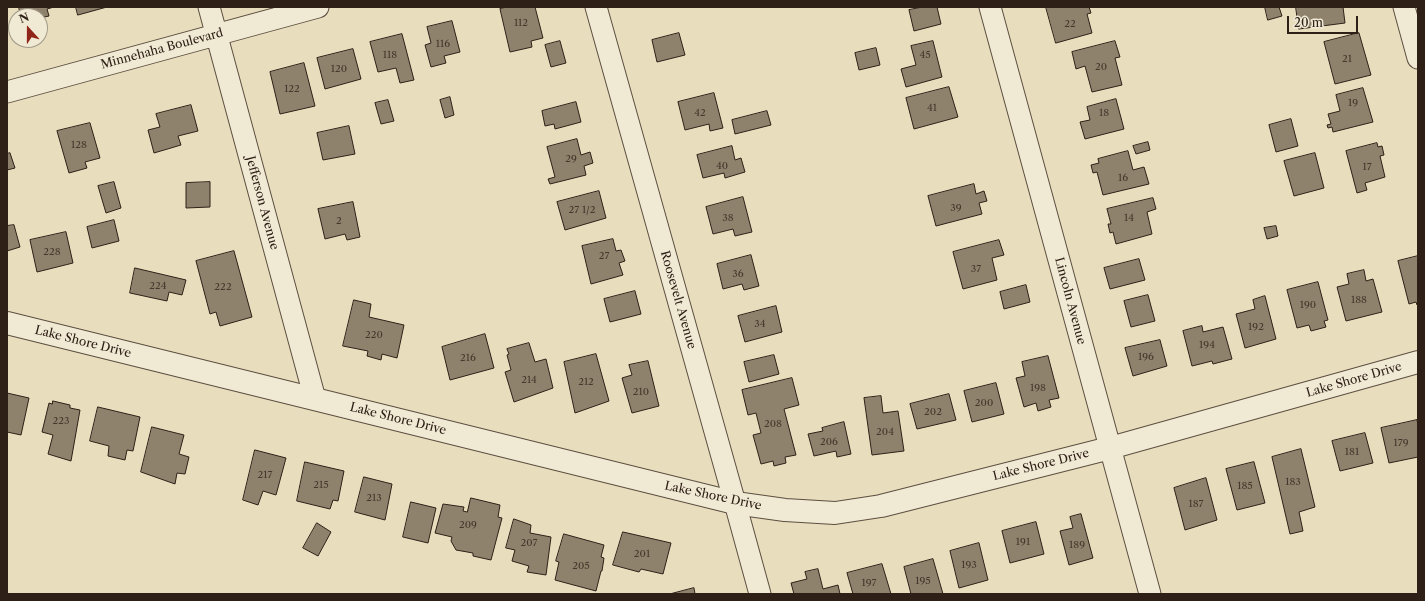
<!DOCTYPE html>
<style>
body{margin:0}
#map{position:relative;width:1425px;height:601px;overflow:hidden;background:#e8ddbd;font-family:"Libre Caslon Text",serif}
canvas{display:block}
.frame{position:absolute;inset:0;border:8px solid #2e2017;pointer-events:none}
.north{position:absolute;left:8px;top:8px;width:40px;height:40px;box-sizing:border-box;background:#f0e9d4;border:1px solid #a29988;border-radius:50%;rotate:339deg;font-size:11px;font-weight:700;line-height:16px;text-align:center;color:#2e2017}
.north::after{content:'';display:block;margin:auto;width:14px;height:18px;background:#8f2418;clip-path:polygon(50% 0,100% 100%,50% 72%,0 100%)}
.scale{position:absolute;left:1287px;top:16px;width:71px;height:18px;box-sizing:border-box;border:2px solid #2e2017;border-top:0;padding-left:5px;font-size:12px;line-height:14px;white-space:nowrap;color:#2e2017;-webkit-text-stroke:3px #f0e9d4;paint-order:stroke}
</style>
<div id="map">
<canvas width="1425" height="601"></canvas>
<div class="frame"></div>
<div class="north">N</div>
<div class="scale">20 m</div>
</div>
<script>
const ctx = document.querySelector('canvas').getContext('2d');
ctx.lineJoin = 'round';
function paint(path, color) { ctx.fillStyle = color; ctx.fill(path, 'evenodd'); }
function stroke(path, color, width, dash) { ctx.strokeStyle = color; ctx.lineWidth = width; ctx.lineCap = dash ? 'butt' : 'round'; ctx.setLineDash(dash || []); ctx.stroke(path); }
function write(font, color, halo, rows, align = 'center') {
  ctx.font = font + ' "Libre Caslon Text",serif'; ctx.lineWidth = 3; ctx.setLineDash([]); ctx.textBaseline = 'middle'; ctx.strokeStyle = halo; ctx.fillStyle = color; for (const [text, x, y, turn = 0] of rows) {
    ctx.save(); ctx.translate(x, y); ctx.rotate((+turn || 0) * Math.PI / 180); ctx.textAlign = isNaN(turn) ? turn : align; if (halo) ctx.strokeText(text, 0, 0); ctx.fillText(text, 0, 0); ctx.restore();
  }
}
const building = new Path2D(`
 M 19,7 L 54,7 L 47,9 L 49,16 L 40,18 L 40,16 L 21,16 Z
 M 76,7 L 107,7 L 78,15 Z
 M 507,7 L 535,7 L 543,38 L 531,41 L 532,47 L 510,52 L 500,9 Z
 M 923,7 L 937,7 L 941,24 L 914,31 L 909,10 Z
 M 1046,7 L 1089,7 L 1091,13 L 1087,14 L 1092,33 L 1056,43 Z
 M 1265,7 L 1279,7 L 1282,16 L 1268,20 Z
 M 1296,7 L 1343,7 L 1345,23 L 1299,29 Z
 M 452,21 L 460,52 L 444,56 L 446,63 L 431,67 L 425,45 L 431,43 L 427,27 Z
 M 679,33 L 685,55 L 657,62 L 652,40 Z
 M 1359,33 L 1371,75 L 1335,84 L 1324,42 Z
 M 402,34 L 414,80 L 400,83 L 396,68 L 378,72 L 370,42 Z
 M 560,41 L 566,63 L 551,67 L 545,45 Z
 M 933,41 L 942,77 L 906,87 L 901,69 L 916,65 L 911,46 Z
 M 1115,41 L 1120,57 L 1115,58 L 1122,85 L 1092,92 L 1085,66 L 1076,69 L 1072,52 Z
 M 876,48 L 880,65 L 859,70 L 855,53 Z
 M 353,49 L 361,79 L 325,89 L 317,58 Z
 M 304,63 L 315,106 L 280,114 L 270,72 Z
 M 949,87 L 958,117 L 914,129 L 906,98 Z
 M 1363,88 L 1373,122 L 1333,132 L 1332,127 L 1328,128 L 1327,125 L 1331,124 L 1328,114 L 1340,111 L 1336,95 Z
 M 714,93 L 723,128 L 710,131 L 709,124 L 685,130 L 678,102 Z
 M 450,97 L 454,115 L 445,118 L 440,100 Z
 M 1116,99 L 1124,129 L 1085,139 L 1080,122 L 1090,120 L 1087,107 Z
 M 388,100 L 394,121 L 381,124 L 375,103 Z
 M 576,102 L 581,122 L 555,129 L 554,124 L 545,126 L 542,111 Z
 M 191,105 L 198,131 L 178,136 L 181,145 L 154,153 L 148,130 L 160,127 L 156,114 Z
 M 767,111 L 771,125 L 735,134 L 732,120 Z
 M 1291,119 L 1298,146 L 1276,152 L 1269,125 Z
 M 90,123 L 100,158 L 85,162 L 87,168 L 69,173 L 57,131 Z
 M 349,126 L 355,154 L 323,160 L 317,133 Z
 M 577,139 L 581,155 L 590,152 L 593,163 L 584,166 L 586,175 L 550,184 L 548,179 L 555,177 L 547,147 Z
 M 1148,142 L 1150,150 L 1136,154 L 1133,146 Z
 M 1377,143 L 1378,147 L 1382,146 L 1384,155 L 1380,156 L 1385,177 L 1365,183 L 1367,190 L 1357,193 L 1346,151 Z
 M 732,146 L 735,160 L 741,158 L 745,172 L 725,178 L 724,173 L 703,178 L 697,155 Z
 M 1128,151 L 1133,170 L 1144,167 L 1149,184 L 1103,195 L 1097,172 L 1093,173 L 1091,165 L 1099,163 L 1098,159 Z
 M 10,153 L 15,168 L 7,170 L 7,154 Z
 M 1315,153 L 1324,188 L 1294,196 L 1284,161 Z
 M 114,182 L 121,208 L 106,213 L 98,186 Z
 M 210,182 L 210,207 L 186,208 L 186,183 Z
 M 974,184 L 976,194 L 984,191 L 987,201 L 979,203 L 982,214 L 936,226 L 928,196 Z
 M 599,191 L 606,218 L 565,230 L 557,202 Z
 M 743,197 L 752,232 L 735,236 L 733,229 L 713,234 L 706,207 Z
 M 1153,198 L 1156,209 L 1147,212 L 1152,234 L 1116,244 L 1113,232 L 1110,233 L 1108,224 L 1111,224 L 1107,209 Z
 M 353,202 L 360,237 L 347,240 L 345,234 L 325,239 L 318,209 Z
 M 114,220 L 119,241 L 92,248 L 87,227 Z
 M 14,225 L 20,247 L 7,251 L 7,226 Z
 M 1276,226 L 1278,236 L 1267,239 L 1264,228 Z
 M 66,232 L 73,263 L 37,272 L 30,240 Z
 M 613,239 L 616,251 L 621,250 L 625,261 L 619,263 L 623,275 L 591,284 L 582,246 Z
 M 999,240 L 1004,255 L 992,258 L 997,280 L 963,289 L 953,252 Z
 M 234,251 L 252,317 L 220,326 L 216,312 L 210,314 L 196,261 Z
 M 751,255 L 759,286 L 744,290 L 742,284 L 723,289 L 717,264 Z
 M 1418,256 L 1418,304 L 1417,305 L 1416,302 L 1409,304 L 1398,261 Z
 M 1139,259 L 1145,280 L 1110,289 L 1104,268 Z
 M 135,268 L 186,280 L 182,295 L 169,292 L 167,301 L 130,293 Z
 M 1364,270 L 1366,281 L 1373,279 L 1382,312 L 1346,321 L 1337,287 L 1349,284 L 1347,274 Z
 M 1318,282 L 1328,320 L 1324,321 L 1326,327 L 1311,331 L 1309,325 L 1297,328 L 1287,290 Z
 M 1026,285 L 1030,302 L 1004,309 L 1000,292 Z
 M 635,291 L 641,314 L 610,322 L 604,299 Z
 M 1148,295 L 1155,321 L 1131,327 L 1124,301 Z
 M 1265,296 L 1276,339 L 1245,348 L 1236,314 L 1255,309 L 1253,300 Z
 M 354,300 L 371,304 L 369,317 L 404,325 L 397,358 L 382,354 L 381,360 L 367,356 L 368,351 L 343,346 Z
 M 776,306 L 782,332 L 745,342 L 738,316 Z
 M 1202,326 L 1203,332 L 1223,327 L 1232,359 L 1213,364 L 1212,361 L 1192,366 L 1183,331 Z
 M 485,334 L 494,368 L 450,380 L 442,347 Z
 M 1160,340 L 1167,366 L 1133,376 L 1125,348 Z
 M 529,343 L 535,362 L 546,359 L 553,388 L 514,402 L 505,372 L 511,370 L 507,355 L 509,354 L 507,349 Z
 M 596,354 L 609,401 L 575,413 L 564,362 Z
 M 774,355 L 779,374 L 749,382 L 744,362 Z
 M 1048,356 L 1059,398 L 1049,400 L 1051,407 L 1038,411 L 1036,403 L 1024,407 L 1016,378 L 1025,376 L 1022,362 Z
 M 648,361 L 659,406 L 632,413 L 622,378 L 632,375 L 629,365 Z
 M 792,378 L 799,405 L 784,409 L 796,455 L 785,457 L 786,463 L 774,466 L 773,461 L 761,464 L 753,435 L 761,433 L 756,413 L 748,415 L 742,390 Z
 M 996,383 L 1004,414 L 972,422 L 964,391 Z
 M 7,393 L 29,398 L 21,435 L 7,432 Z
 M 949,394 L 956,420 L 917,429 L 910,404 Z
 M 881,396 L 883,413 L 898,411 L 904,451 L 872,455 L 864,398 Z
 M 53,401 L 70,405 L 70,408 L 80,410 L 71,461 L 48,454 L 53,435 L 42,432 L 49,403 L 52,404 Z
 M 98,407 L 140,417 L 133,451 L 127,450 L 125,460 L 108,456 L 109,446 L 90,441 Z
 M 1417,420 L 1418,425 L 1418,457 L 1389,463 L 1381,428 Z
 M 844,422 L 851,454 L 837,457 L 836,451 L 814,456 L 808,434 L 823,431 L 822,428 Z
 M 152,427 L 184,435 L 179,454 L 189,457 L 185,474 L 177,473 L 175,484 L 141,472 Z
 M 1365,433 L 1373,463 L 1340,471 L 1332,441 Z
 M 1301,449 L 1315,507 L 1299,512 L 1303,531 L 1290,534 L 1272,457 Z
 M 255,450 L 286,458 L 276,495 L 263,491 L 258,505 L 243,500 Z
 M 305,462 L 344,471 L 338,501 L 333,500 L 330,509 L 297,501 Z
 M 1254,462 L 1265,503 L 1237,510 L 1226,469 Z
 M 364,477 L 392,484 L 385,520 L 355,512 Z
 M 1206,478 L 1217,520 L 1185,530 L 1174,488 Z
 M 471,498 L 500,505 L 498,517 L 502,518 L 491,560 L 473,556 L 473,553 L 456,550 L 451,541 L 452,537 L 435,533 L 443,504 L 464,507 L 463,511 L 467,512 Z
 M 411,502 L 436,508 L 428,543 L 403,537 Z
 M 1081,514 L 1093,558 L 1069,565 L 1060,531 L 1073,528 L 1070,517 Z
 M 514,519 L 531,525 L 530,533 L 551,537 L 546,575 L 527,572 L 529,566 L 512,561 L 515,550 L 506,548 Z
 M 1036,522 L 1044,554 L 1010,563 L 1002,531 Z
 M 317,523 L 331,532 L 318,556 L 303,548 Z
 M 623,532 L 671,543 L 663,574 L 641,569 L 639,572 L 613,565 Z
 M 564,534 L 604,545 L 601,557 L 604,558 L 602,571 L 601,571 L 596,591 L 555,580 L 559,562 L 556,561 Z
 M 979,543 L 988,580 L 959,588 L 950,551 Z
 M 933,559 L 943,594 L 911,594 L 904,567 Z
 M 882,564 L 891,594 L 853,594 L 847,573 Z
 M 818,569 L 823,589 L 838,585 L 840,594 L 794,594 L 791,583 L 807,579 L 805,572 Z
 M 694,588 L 695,594 L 670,594 Z`);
const minor = new Path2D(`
 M 209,7 L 315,399
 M 596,7 L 735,503 L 760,594
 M 990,7 L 1150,594
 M 1404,7 L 1418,58
 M 7,92 L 318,7`);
const tertiary = new Path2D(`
 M 7,323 L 735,503 L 785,510 L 835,513 L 881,506 L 1110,448 L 1418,362`);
const numberNames = [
 ["112",521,23],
 ["22",1070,24],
 ["116",443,44],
 ["118",390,55],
 ["45",925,55],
 ["21",1347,59],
 ["20",1101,67],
 ["120",339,69],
 ["122",292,89],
 ["19",1353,103],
 ["41",932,108],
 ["42",700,113],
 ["18",1104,113],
 ["128",79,145],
 ["29",571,159],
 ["40",722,166],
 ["17",1367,167],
 ["16",1123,178],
 ["39",956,208],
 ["27 1/2",582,210],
 ["38",728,218],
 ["14",1129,218],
 ["2",339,221],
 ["228",52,252],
 ["27",604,256],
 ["37",976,269],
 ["36",738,274],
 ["224",158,286],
 ["222",223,287],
 ["188",1359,300],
 ["190",1308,305],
 ["34",760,324],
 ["192",1256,327],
 ["220",374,335],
 ["194",1207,345],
 ["196",1146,357],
 ["216",468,358],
 ["214",529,380],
 ["212",586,382],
 ["198",1038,388],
 ["210",641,392],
 ["200",984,403],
 ["202",933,412],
 ["223",61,421],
 ["208",773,424],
 ["204",885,432],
 ["206",829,442],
 ["179",1401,443],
 ["181",1352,452],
 ["217",265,475],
 ["183",1293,482],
 ["215",321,485],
 ["185",1245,486],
 ["213",374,498],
 ["187",1196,504],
 ["209",468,525],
 ["191",1023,542],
 ["207",529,543],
 ["189",1077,545],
 ["201",642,554],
 ["193",969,565],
 ["205",581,566],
 ["195",923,581],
 ["197",869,583]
];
const streetNames = [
 ["Minnehaha Boulevard",162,49,-15],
 ["Jefferson Avenue",262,203,75],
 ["Roosevelt Avenue",678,300,74],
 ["Lincoln Avenue",1070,301,75],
 ["Lake Shore Drive",83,342,14],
 ["Lake Shore Drive",1354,380,-16],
 ["Lake Shore Drive",398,419,14],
 ["Lake Shore Drive",1041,465,-14],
 ["Lake Shore Drive",713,496,12]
];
paint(building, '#8f826d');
stroke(building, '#2e2017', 1);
stroke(minor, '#5c4f40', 23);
stroke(tertiary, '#5c4f40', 24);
stroke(minor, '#f0e9d4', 21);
stroke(tertiary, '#f0e9d4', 22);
write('10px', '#46382c', null, numberNames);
write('12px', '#2e2017', '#f0e9d4', streetNames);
</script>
